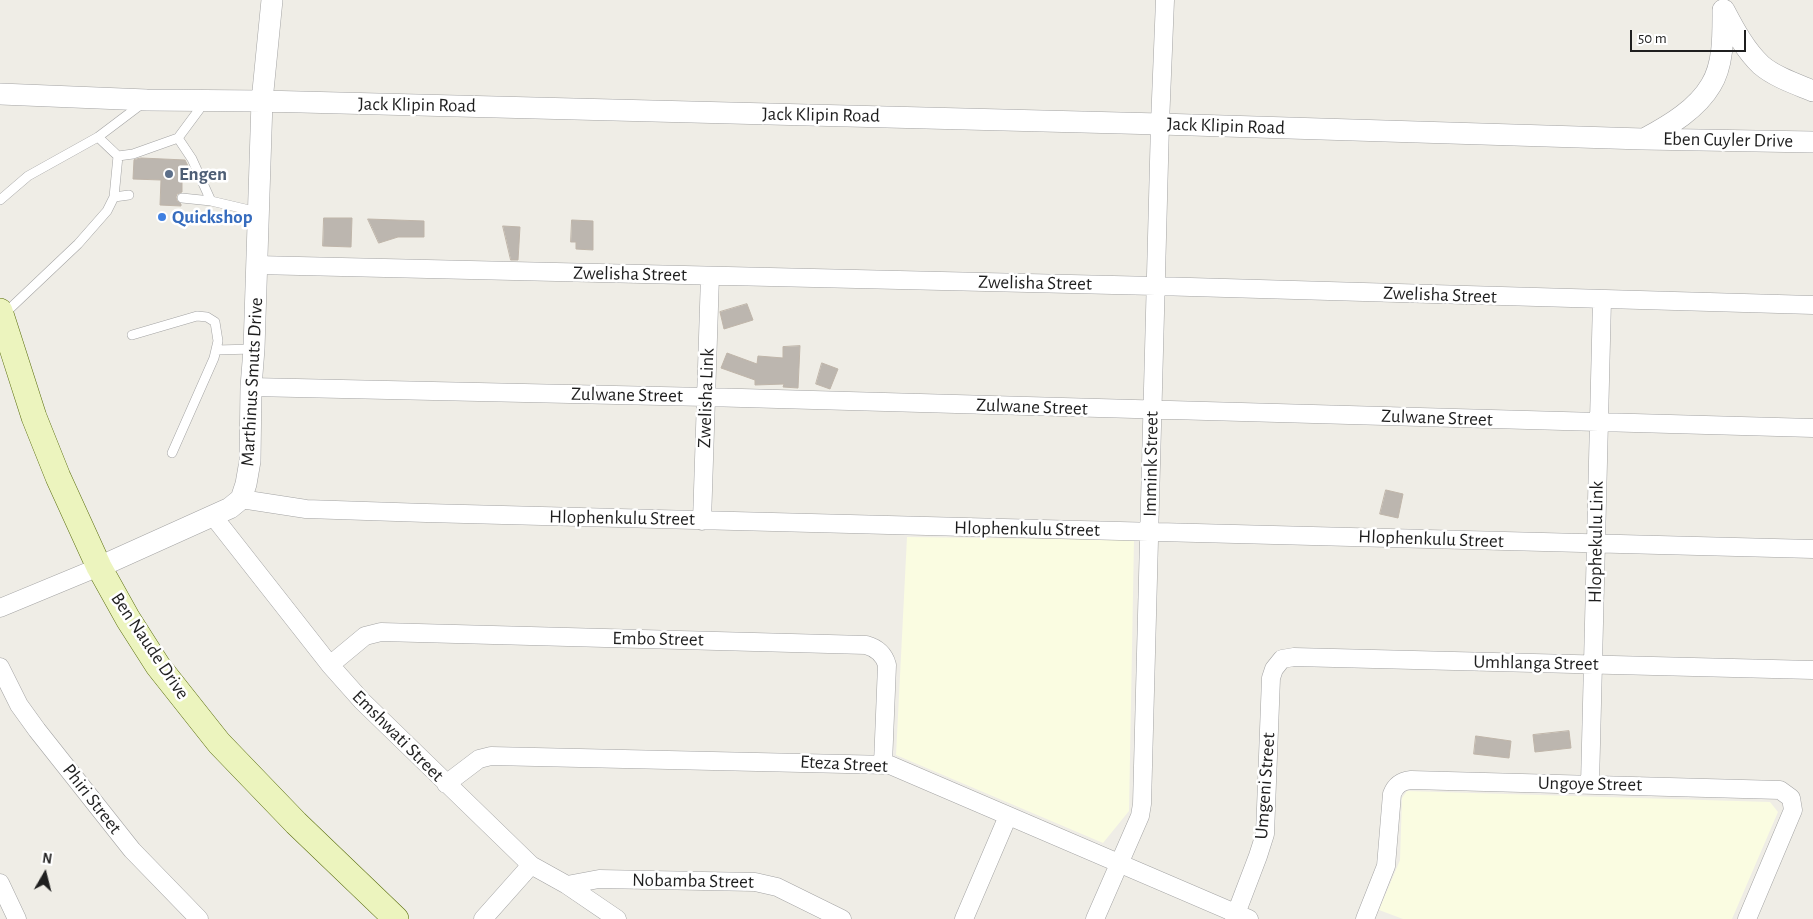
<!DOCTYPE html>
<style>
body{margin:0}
#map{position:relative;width:1813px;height:919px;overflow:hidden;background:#efede6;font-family:"Alegreya Sans",sans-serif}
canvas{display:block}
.north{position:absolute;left:20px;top:849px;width:50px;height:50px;-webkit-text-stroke:4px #fff;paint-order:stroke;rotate:8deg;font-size:14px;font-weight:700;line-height:20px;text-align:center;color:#1f1f1f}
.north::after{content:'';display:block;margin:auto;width:18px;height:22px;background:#1f1f1f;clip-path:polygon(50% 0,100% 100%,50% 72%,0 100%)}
.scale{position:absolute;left:1630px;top:30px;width:116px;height:22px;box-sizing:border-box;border:2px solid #1f1f1f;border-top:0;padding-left:6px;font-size:15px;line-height:18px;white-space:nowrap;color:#1f1f1f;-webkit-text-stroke:4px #fff;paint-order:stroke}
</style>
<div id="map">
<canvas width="1813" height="919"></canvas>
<div class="north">N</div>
<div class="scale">50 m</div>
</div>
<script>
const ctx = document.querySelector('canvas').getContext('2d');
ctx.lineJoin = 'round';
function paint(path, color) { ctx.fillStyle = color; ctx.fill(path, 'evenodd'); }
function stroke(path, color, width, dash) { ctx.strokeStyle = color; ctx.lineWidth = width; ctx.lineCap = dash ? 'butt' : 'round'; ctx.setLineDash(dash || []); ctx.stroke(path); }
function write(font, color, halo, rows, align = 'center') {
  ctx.font = font + ' "Alegreya Sans",sans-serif'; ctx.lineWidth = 5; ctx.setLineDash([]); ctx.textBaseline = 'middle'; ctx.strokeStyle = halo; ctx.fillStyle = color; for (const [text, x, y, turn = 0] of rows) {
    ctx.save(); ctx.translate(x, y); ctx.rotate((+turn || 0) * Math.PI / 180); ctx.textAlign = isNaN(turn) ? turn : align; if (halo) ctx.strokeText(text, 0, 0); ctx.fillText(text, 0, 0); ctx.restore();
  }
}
const education = new Path2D(`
 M 907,537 L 1134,540 L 1129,811 L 1103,843 L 896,755 Z
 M 1407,791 L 1770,802 L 1778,812 L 1732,919 L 1403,919 L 1379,910 L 1400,860 L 1402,798 Z`);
const building = new Path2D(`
 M 141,158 L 185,160 L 191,172 L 190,181 L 182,181 L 182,192 L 177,194 L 176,197 L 177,201 L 181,204 L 181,206 L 160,205 L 161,180 L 133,179 L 134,160 Z
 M 324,218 L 352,218 L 351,247 L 323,246 Z
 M 368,219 L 424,221 L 424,237 L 398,237 L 379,243 Z
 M 572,220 L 593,221 L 593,250 L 576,249 L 576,242 L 571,242 Z
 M 503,226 L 520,227 L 518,260 L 511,260 Z
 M 747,304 L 753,320 L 724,329 L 720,312 Z
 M 800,346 L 798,388 L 783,387 L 784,384 L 755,385 L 755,380 L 721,368 L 727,353 L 757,364 L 758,356 L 783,358 L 783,347 Z
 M 822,363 L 838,369 L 830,389 L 816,384 Z
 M 1386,490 L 1403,494 L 1398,518 L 1380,514 Z
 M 1569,731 L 1571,748 L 1535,752 L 1533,735 Z
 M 1476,736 L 1511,741 L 1509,758 L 1474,754 Z`);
const service = new Path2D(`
 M 98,137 L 118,156
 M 178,138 L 192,159 L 211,201 L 258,212
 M 114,197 L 129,195
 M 182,198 L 211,201
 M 0,200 L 28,176 L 98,137 L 143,103
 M 3,315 L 78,244 L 107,211 L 114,197 L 118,156 L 133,154 L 178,138 L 204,103
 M 132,335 L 197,316 L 207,317 L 215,322 L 218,341 L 214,358 L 172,453
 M 216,350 L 254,349`);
const minor = new Path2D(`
 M 256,265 L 1156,286 L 1813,305
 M 251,387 L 706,397 L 1813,428
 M 241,499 L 306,509 L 426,513 L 1813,549
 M 213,516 L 330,665 L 362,701 L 531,865 L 567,885 L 617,919
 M 702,521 L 710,276
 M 0,608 L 99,567
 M 330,665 L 365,636 L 381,632 L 866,645 C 877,648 884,654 887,665 L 883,764
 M 0,667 L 19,705 L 37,730 L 132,850 L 199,919
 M 446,784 L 479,759 L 491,756 L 890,765 L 1249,919
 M 1590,784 L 1602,300
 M 0,883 L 17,919
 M 567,885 L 599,879 L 755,882 L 777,887 L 842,919
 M 483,919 L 531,865
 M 964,919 L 1008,816
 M 1095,919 L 1140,816 L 1142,804 L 1160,124 L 1165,0
 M 1234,919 L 1258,856 L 1265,834 L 1271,678 L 1274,669 L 1282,659 L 1294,657 L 1813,670
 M 1365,919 L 1386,866 L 1392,794 C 1396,784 1402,781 1411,780 L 1780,790 L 1791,798 L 1793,810 L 1747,919`);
const tertiary = new Path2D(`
 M 1724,10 C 1734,29 1745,50 1761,65 C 1775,77 1796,84 1813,91
 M 0,94 L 147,100 L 262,101 L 1160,124 L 1643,139 L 1813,142
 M 1646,138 C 1670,125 1697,109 1711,85 C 1724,64 1723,34 1723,10
 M 99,567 L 230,508 L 241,499 L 246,484 L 250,461 L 251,387 L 254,349 L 262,101 L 272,0`);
const secondary = new Path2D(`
 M 0,311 L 34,417 L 58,477 L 99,567 L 128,619 L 158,666 L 219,743 L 296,823 L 396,919`);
const markers = [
 [169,174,5,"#5c6f8a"],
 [162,217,5,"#3f7fe0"]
];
const streetNames = [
 ["Jack Klipin Road",417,105,1],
 ["Jack Klipin Road",821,115,1],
 ["Jack Klipin Road",1226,126,2],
 ["Eben Cuyler Drive",1728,140,1],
 ["Zwelisha Street",630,274,1],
 ["Zwelisha Street",1035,283,1],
 ["Zwelisha Street",1440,295,2],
 ["Marthinus Smuts Drive",252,382,-87],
 ["Zulwane Street",627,395,1],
 ["Zwelisha Link",706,398,-88],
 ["Zulwane Street",1032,407,2],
 ["Zulwane Street",1437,418,2],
 ["Immink Street",1151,464,-89],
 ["Hlophenkulu Street",622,518,1],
 ["Hlophenkulu Street",1027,529,1],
 ["Hlophenkulu Street",1431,539,2],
 ["Hlophekulu Link",1596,542,-89],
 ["Embo Street",658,639,1],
 ["Ben Naude Drive",150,646,56],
 ["Umhlanga Street",1536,663,1],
 ["Emshwati Street",398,736,45],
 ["Eteza Street",844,764,3],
 ["Ungoye Street",1590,784,1],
 ["Umgeni Street",1265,786,-86],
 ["Phiri Street",92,799,52],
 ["Nobamba Street",693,881,1]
];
const serviceNames = [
 ["Engen",179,174]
];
const shopNames = [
 ["Quickshop",172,217]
];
paint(education, '#fafce1');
paint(building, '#bcb6af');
stroke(building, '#bfb5a9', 1);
stroke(service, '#a3a3a3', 10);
stroke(minor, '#a3a3a3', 19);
stroke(tertiary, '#a3a3a3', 22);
stroke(secondary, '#5a6e0e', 26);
stroke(service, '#fff', 9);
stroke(minor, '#fff', 18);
stroke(tertiary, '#fff', 21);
stroke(secondary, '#ecf4be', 25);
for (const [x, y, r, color] of markers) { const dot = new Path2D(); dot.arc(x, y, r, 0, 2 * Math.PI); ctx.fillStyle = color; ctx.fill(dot); stroke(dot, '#fff', 2); }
write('19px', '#1f1f1f', '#fff', streetNames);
write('bold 19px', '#4e5e75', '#fff', serviceNames, 'left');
write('bold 19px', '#366cbe', '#fff', shopNames, 'left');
</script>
